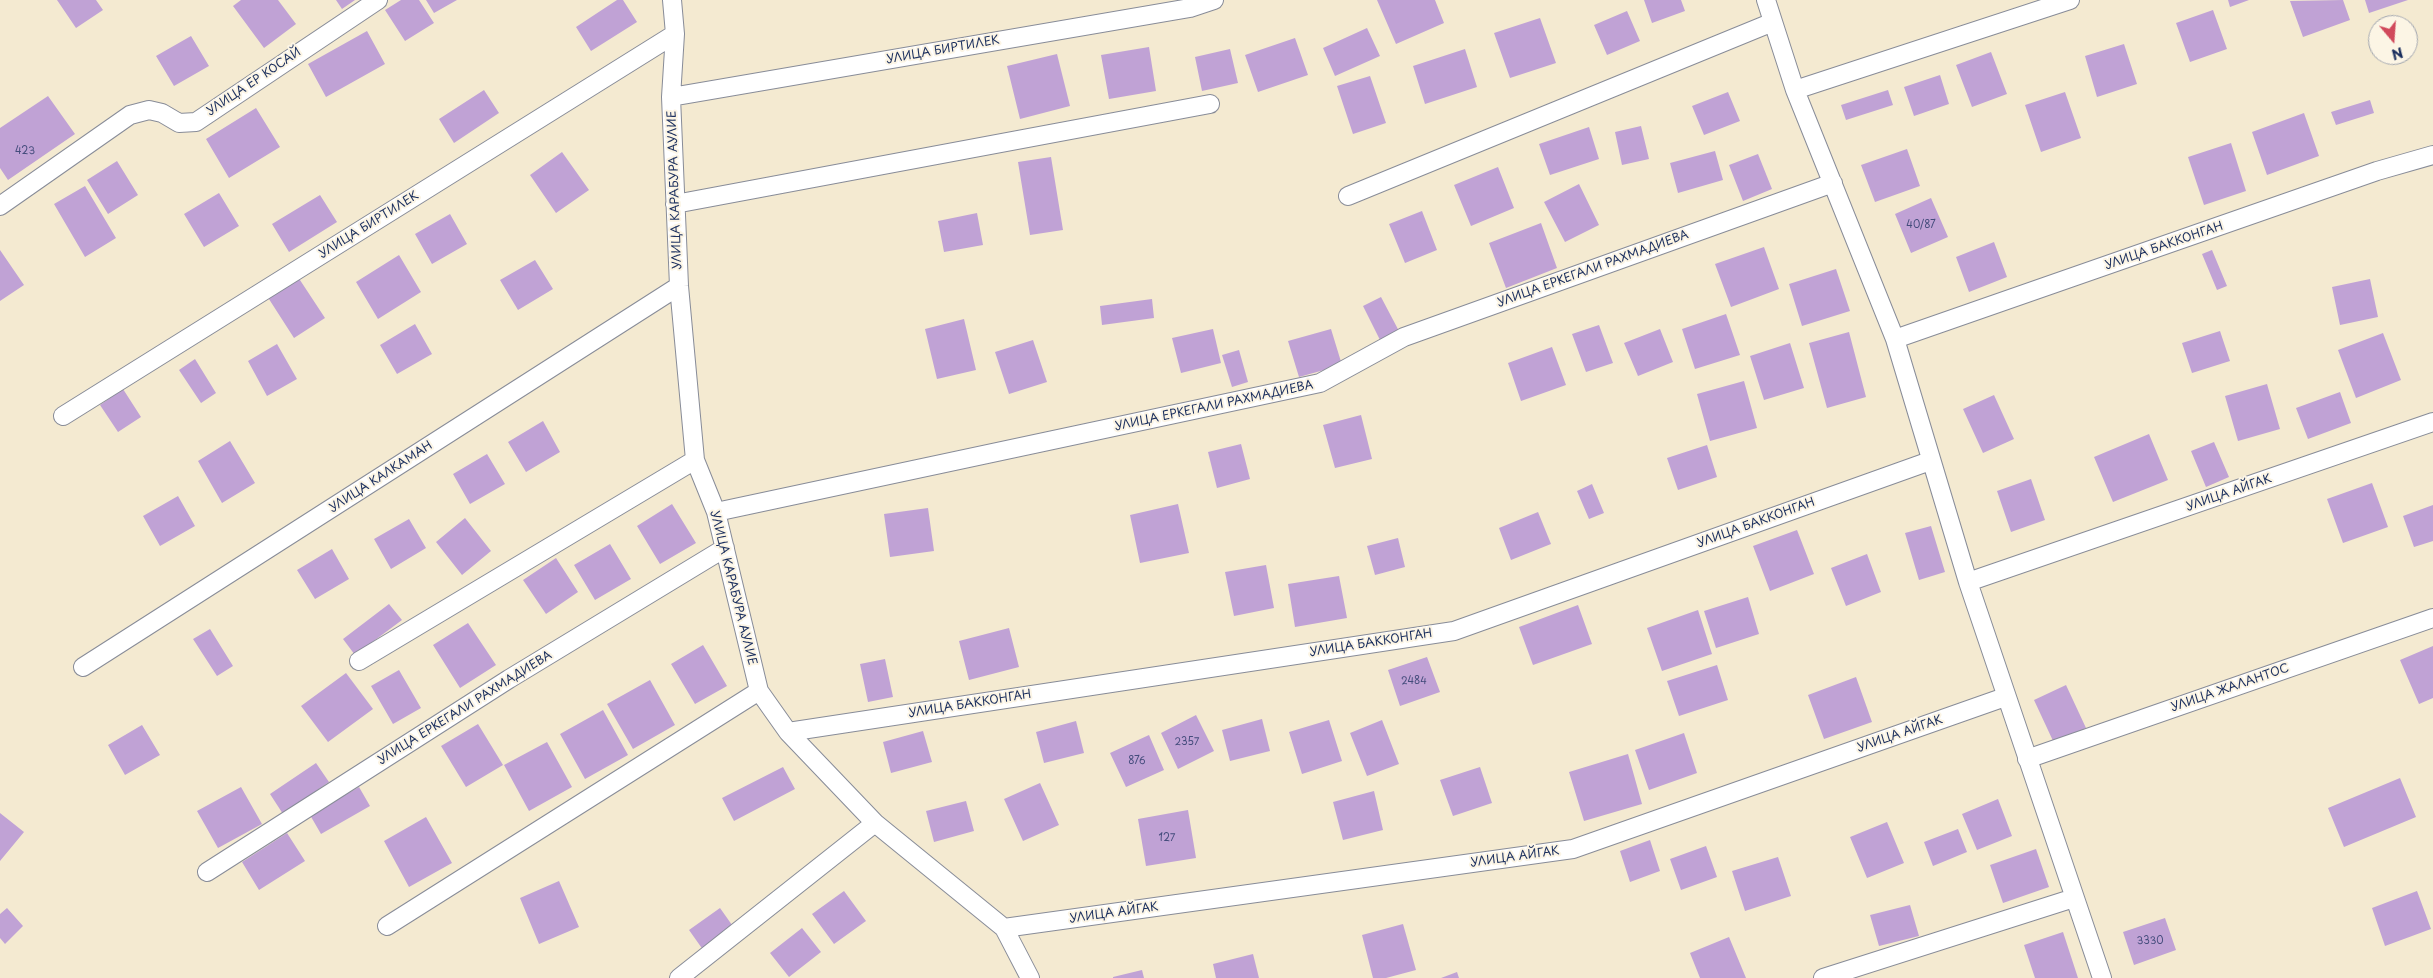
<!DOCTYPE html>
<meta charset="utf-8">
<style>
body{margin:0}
#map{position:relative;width:2433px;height:978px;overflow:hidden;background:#f4ead1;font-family:"Playpen Sans",sans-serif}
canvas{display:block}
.north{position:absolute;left:2368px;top:15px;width:50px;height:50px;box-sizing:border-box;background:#fcf5e5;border:1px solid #a2a6af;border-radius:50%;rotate:162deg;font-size:14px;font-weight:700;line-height:20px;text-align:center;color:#1b2f5e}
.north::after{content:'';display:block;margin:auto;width:18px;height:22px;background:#d1495b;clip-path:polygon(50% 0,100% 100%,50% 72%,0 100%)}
</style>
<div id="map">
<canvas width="2433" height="978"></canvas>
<div class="north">N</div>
</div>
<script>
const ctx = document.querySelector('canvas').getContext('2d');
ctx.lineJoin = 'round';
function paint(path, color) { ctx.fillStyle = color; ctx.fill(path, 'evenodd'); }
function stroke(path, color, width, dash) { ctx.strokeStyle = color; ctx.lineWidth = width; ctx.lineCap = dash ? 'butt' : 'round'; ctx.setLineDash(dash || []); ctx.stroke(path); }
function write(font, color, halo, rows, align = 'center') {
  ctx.font = font + ' "Playpen Sans",sans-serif'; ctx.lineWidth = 4; ctx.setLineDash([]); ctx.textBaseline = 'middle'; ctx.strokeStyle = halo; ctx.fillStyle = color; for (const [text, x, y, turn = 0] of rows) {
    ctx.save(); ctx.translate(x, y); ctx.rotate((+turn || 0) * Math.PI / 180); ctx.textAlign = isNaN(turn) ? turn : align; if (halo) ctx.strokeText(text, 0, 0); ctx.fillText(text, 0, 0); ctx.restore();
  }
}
const building = new Path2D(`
 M 57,0 L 96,0 L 103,10 L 76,28 Z
 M 241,0 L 278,0 L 296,24 L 264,48 L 233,6 Z
 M 336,0 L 355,0 L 342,9 Z
 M 401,0 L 419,0 L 434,23 L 405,41 L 385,10 Z
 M 426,0 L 457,0 L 434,13 Z
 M 617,0 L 623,0 L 637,22 L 591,51 L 576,27 Z
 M 1377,0 L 1435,0 L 1444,23 L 1396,44 Z
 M 1644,0 L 1681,0 L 1685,11 L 1652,23 Z
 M 2228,0 L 2249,0 L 2230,7 Z
 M 2343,0 L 2350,20 L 2303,37 L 2290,1 Z
 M 2365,0 L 2408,0 L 2369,13 Z
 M 2213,10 L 2227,49 L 2190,62 L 2176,23 Z
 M 1627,11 L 1640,41 L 1607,55 L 1594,25 Z
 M 1540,18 L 1556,63 L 1510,78 L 1494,33 Z
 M 1367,28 L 1380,56 L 1335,76 L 1323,48 Z
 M 367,31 L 385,64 L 326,97 L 308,64 Z
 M 191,36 L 209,66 L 174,86 L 156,56 Z
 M 1295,38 L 1308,75 L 1258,92 L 1245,55 Z
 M 2124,44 L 2137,84 L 2097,97 L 2085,56 Z
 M 1149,47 L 1156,91 L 1109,99 L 1101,55 Z
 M 1230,49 L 1238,83 L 1202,91 L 1195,57 Z
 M 1465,49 L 1477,87 L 1425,104 L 1413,66 Z
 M 1991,52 L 2007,94 L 1972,107 L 1956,65 Z
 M 1057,54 L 1070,106 L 1020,119 L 1007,66 Z
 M 1940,75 L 1949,104 L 1914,116 L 1904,87 Z
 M 1370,76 L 1386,123 L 1353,134 L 1337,86 Z
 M 484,90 L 499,113 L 454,143 L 439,119 Z
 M 1888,90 L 1893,105 L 1846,120 L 1841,105 Z
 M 1728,92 L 1740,121 L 1704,135 L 1692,106 Z
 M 2065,92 L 2081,138 L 2041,152 L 2025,105 Z
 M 48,96 L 75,134 L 8,180 L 0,168 L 0,128 Z
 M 2370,100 L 2374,113 L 2336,125 L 2331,112 Z
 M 256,108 L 280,147 L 229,178 L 206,139 Z
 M 2304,113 L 2319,156 L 2267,175 L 2252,132 Z
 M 1641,126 L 1649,159 L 1622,165 L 1615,132 Z
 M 1589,127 L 1599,159 L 1550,175 L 1539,144 Z
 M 2231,143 L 2246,191 L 2204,205 L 2188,157 Z
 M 1907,149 L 1920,186 L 1875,202 L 1861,165 Z
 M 1715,151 L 1723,180 L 1678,193 L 1670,163 Z
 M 562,152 L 589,190 L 556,213 L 530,175 Z
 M 1758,154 L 1772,189 L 1743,201 L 1729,165 Z
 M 1051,157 L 1063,230 L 1030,235 L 1018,162 Z
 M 117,161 L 138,195 L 108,214 L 87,180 Z
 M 1498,167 L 1514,208 L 1471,226 L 1454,185 Z
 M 1579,184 L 1599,225 L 1565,242 L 1544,202 Z
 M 85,186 L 116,238 L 85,257 L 54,204 Z
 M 219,193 L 239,226 L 204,247 L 184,214 Z
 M 320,195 L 337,222 L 289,252 L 272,224 Z
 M 1931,198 L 1948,237 L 1911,253 L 1895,214 Z
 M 1422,211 L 1437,250 L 1405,263 L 1389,224 Z
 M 977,213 L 983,245 L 944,252 L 938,221 Z
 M 450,214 L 467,244 L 432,264 L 415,234 Z
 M 1541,223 L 1557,268 L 1506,288 L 1489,243 Z
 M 1994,242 L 2007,277 L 1969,292 L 1956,257 Z
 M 1764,247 L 1779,289 L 1731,307 L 1715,264 Z
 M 0,250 L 24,285 L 0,301 Z
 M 2212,250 L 2227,286 L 2217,290 L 2202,254 Z
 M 399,255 L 421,292 L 378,319 L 356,282 Z
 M 535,260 L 553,289 L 518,310 L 500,280 Z
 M 1836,269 L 1850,311 L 1802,326 L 1789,284 Z
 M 298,277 L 325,318 L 294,338 L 267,296 Z
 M 2370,279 L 2378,317 L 2340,325 L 2332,287 Z
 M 1381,297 L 1400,333 L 1381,342 L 1363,306 Z
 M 1152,299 L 1154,318 L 1102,325 L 1100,306 Z
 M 1726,314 L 1740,355 L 1695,369 L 1682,329 Z
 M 964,319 L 976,370 L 937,379 L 925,329 Z
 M 415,324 L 432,354 L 397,374 L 380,345 Z
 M 1599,325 L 1613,363 L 1586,372 L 1572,334 Z
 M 1213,329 L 1221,363 L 1181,373 L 1172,338 Z
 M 1331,329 L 1342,365 L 1299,377 L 1288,341 Z
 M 1660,329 L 1673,362 L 1638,376 L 1624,343 Z
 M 2220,331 L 2230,361 L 2192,373 L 2182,343 Z
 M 1849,332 L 1866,397 L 1827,408 L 1809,343 Z
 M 2383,333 L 2401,380 L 2356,398 L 2338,350 Z
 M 1033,340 L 1047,382 L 1009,394 L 995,352 Z
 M 1790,343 L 1804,388 L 1764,400 L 1750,356 Z
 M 277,344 L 297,379 L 267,396 L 248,361 Z
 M 1552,347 L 1566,385 L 1521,401 L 1508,363 Z
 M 1239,350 L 1248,382 L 1232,387 L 1222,355 Z
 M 195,359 L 216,393 L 201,403 L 179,370 Z
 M 1744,381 L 1757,428 L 1710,441 L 1697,394 Z
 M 2267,384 L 2280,429 L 2238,441 L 2225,396 Z
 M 123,389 L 141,417 L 118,432 L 100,405 Z
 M 2340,392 L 2351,423 L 2308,439 L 2296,408 Z
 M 1994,395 L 2014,439 L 1983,453 L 1963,409 Z
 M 1361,415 L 1372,459 L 1335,468 L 1323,425 Z
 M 543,421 L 560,452 L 526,472 L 508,442 Z
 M 2149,434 L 2168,480 L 2113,502 L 2094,457 Z
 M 230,441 L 255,483 L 222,503 L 198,461 Z
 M 2214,442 L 2229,477 L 2206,487 L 2191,451 Z
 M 1241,444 L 1250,479 L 1217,488 L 1208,452 Z
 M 1707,445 L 1717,477 L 1678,490 L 1667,458 Z
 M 487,454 L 505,484 L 470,504 L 453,474 Z
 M 2031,479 L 2045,520 L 2011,532 L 1997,491 Z
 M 2372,483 L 2388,527 L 2343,543 L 2327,499 Z
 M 1592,484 L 1604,513 L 1589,519 L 1577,491 Z
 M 178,496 L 195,526 L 160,546 L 143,516 Z
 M 672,504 L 696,543 L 660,564 L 637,526 Z
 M 1178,504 L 1189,553 L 1140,563 L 1130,515 Z
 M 2433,505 L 2433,541 L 2414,547 L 2403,516 Z
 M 928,508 L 934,551 L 890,557 L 884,514 Z
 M 1538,512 L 1551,544 L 1511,560 L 1499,528 Z
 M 465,518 L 491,551 L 462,575 L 436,542 Z
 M 409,519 L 426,548 L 391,569 L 374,539 Z
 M 1931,526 L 1945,572 L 1919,580 L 1905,533 Z
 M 1797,530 L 1814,574 L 1770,591 L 1753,546 Z
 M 1398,538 L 1405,567 L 1375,575 L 1367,546 Z
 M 610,544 L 631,579 L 595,600 L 574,565 Z
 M 332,549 L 349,579 L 315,599 L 297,570 Z
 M 1867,554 L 1881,592 L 1846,606 L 1831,568 Z
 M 556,558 L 578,592 L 546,614 L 523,580 Z
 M 1266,565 L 1274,608 L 1234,616 L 1225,572 Z
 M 1339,576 L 1347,618 L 1295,627 L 1288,584 Z
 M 1748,597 L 1759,634 L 1716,648 L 1704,611 Z
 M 389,604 L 402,620 L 355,655 L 343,639 Z
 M 1578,605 L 1592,644 L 1533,665 L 1519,627 Z
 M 1698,610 L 1712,654 L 1662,671 L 1647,628 Z
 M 468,623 L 496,665 L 460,688 L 433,645 Z
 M 1009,628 L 1019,667 L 969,680 L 959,641 Z
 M 210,629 L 233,666 L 217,676 L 193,639 Z
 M 703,645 L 727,686 L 695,704 L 671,664 Z
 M 2433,646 L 2433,698 L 2419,704 L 2400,660 Z
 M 1427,657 L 1440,692 L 1400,706 L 1388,670 Z
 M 885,659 L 893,697 L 868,702 L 860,664 Z
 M 1717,665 L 1728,700 L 1679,716 L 1667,681 Z
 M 399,670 L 421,708 L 393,724 L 371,686 Z
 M 346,673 L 373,709 L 328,742 L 301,706 Z
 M 1856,677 L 1872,722 L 1824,739 L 1808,695 Z
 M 650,680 L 675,725 L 633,749 L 607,704 Z
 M 2066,685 L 2086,728 L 2054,743 L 2034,700 Z
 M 603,710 L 628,755 L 585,779 L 560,734 Z
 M 1196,715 L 1214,751 L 1178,769 L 1161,733 Z
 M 1262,719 L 1270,751 L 1230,761 L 1222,730 Z
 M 1329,720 L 1342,761 L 1302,774 L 1289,732 Z
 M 1382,720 L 1399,764 L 1367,776 L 1350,733 Z
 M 1076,721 L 1084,753 L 1044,763 L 1036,732 Z
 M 478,724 L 503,765 L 466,787 L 441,746 Z
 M 142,725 L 160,755 L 125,775 L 108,745 Z
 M 923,731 L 932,762 L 891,773 L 883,742 Z
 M 1684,733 L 1697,773 L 1649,790 L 1635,750 Z
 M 1149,735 L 1164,770 L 1126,787 L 1110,753 Z
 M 547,742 L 572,787 L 529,811 L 504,765 Z
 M 1628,754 L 1642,804 L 1584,821 L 1569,772 Z
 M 316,763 L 329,782 L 283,814 L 270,794 Z
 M 783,767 L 795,789 L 734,821 L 722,798 Z
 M 1480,767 L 1492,803 L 1453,816 L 1440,780 Z
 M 2400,778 L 2416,817 L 2344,847 L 2328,808 Z
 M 1040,783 L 1059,825 L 1023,841 L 1004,799 Z
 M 241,787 L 262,824 L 218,848 L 197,811 Z
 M 359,787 L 370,806 L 321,834 L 310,815 Z
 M 1374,791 L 1383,830 L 1343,840 L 1333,802 Z
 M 1998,799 L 2012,836 L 1977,850 L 1962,814 Z
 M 966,801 L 974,831 L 934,842 L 926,811 Z
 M 1188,810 L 1196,858 L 1146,866 L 1138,819 Z
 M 0,813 L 24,832 L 0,861 Z
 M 426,817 L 452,863 L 409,887 L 384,841 Z
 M 1887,822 L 1904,863 L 1867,878 L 1850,837 Z
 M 1958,829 L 1967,852 L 1933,866 L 1924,842 Z
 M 287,833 L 305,861 L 259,890 L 242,862 Z
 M 1650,840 L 1660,871 L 1630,882 L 1620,851 Z
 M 1706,846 L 1717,877 L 1681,890 L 1670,859 Z
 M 2036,849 L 2049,887 L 2003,903 L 1990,865 Z
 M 1778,857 L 1791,896 L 1745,911 L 1732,871 Z
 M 559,881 L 579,927 L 539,944 L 520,898 Z
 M 844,891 L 866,921 L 834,944 L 812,914 Z
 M 2417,891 L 2431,929 L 2385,946 L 2372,908 Z
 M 1910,905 L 1919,936 L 1879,946 L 1870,915 Z
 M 7,908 L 23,926 L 5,944 L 0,938 L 0,914 Z
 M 720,908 L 737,932 L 706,954 L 689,930 Z
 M 2165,918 L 2176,950 L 2134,965 L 2123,932 Z
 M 1403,924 L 1416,970 L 1386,978 L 1373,978 L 1362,935 Z
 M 802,928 L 821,952 L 789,977 L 770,953 Z
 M 2063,932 L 2078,978 L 2035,978 L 2024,945 Z
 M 1729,937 L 1746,978 L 1700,978 L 1690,953 Z
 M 1253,954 L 1259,978 L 1216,978 L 1213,964 Z
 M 1142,970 L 1144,978 L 1113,978 L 1113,977 Z
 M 1457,972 L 1459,978 L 1441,978 Z`);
const minor = new Path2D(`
 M 672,0 L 675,34 L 671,97 L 679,286 L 695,460 L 716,512 L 759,691 L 788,732 L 875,823 L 1004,928 L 1030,978
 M 1766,0 L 1795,90 L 1895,339 L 1968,582 L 2102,978
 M 1795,90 L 2070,0
 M 671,97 L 1190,8 L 1214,0
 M 1348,196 L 1773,22
 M 675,204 L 1210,104
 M 0,206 L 130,115 L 149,110 L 162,113 L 179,123 L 196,122 L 378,0
 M 1895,339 L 2377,171 L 2433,155
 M 63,416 L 675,34
 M 716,512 L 1320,383 L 1404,337 L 1833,183
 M 1968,582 L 2433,422
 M 359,661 L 695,460
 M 83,667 L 679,286
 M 788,732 L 1454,631 L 1930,461
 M 2027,759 L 2433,618
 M 207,872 L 509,679 L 725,548
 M 387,926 L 759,691
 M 1004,928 L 1573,849 L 2005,697
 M 679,978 L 875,823
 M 1823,978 L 2074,898`);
const numberNames = [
 ["423",25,151],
 ["40/87",1921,225],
 ["2484",1414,681],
 ["2357",1187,742],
 ["876",1137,761],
 ["127",1167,838],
 ["3330",2150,941]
];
const streetNames = [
 ["УЛИЦА БИРТИЛЕК",943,50,-10],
 ["УЛИЦА ЕР КОСАЙ",254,82,-34],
 ["УЛИЦА КАРАБУРА АУЛИЕ",675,190,-92],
 ["УЛИЦА БИРТИЛЕК",369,225,-32],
 ["УЛИЦА БАККОНГАН",2164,246,-19],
 ["УЛИЦА ЕРКЕГАЛИ РАХМАДИЕВА",1593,269,-20],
 ["УЛИЦА ЕРКЕГАЛИ РАХМАДИЕВА",1214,406,-12],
 ["УЛИЦА КАЛКАМАН",381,477,-33],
 ["УЛИЦА АЙГАК",2229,493,-19],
 ["УЛИЦА БАККОНГАН",1756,523,-20],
 ["УЛИЦА КАРАБУРА АУЛИЕ",733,588,76],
 ["УЛИЦА БАККОНГАН",1371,643,-9],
 ["УЛИЦА ЖАЛАНТОС",2230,688,-19],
 ["УЛИЦА БАККОНГАН",970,704,-9],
 ["УЛИЦА ЕРКЕГАЛИ РАХМАДИЕВА",465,708,-32],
 ["УЛИЦА АЙГАК",1900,734,-19],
 ["УЛИЦА АЙГАК",1515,857,-8],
 ["УЛИЦА АЙГАК",1114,913,-8]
];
paint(building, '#c0a2d5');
stroke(minor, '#888c98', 20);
stroke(minor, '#fff', 18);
write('10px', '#444c7c', null, numberNames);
write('12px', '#1b2f5e', '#fcf5e5', streetNames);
</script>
